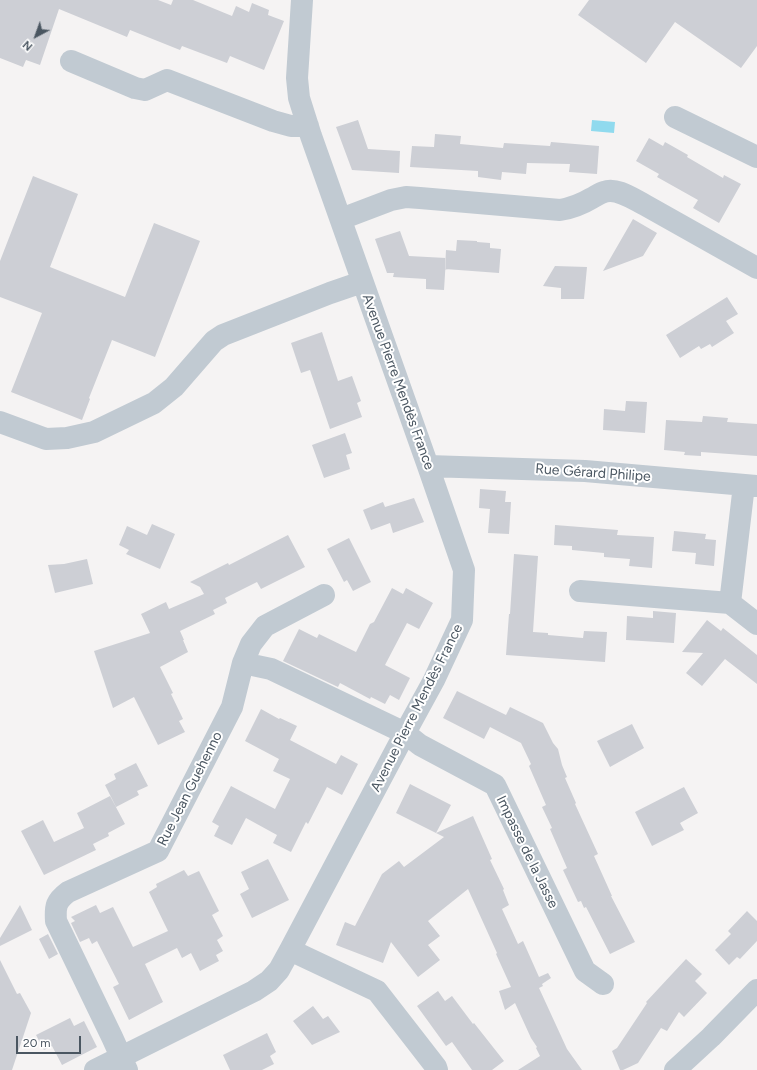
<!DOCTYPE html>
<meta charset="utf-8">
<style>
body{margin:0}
#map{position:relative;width:757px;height:1070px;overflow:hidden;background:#f5f3f3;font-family:Figtree,sans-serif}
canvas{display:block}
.north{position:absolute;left:16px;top:16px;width:40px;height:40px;-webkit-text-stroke:3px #fff;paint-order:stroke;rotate:221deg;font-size:11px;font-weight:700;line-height:16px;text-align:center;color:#4a5661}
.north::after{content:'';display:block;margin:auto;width:14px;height:18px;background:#4a5661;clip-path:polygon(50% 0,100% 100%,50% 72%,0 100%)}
.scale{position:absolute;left:16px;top:1036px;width:65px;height:18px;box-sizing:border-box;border:2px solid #4a5661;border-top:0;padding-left:5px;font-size:12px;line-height:14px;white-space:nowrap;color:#4a5661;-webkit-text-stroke:3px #fff;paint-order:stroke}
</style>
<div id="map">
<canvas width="757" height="1070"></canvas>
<div class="north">N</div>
<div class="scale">20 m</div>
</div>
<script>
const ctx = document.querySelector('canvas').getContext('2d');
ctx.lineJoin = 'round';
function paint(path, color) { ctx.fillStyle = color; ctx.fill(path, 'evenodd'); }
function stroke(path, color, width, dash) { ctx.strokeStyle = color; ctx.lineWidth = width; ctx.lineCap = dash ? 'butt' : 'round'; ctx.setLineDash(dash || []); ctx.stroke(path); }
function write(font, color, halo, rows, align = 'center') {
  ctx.font = font + ' Figtree,sans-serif'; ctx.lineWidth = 4; ctx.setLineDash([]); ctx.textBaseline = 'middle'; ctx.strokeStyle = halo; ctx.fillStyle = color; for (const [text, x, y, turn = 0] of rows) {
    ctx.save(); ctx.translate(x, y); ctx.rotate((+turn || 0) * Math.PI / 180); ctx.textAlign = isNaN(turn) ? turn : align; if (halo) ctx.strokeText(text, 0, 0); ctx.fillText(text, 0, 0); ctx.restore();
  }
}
const water = new Path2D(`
 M 592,120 L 615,122 L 614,133 L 591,131 Z`);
const building = new Path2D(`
 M 0,0 L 158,0 L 171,5 L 173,0 L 193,0 L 232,16 L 236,6 L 249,12 L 252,3 L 269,10 L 268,15 L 284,21 L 264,70 L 230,56 L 227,63 L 182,46 L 180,50 L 130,30 L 127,37 L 59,9 L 40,65 L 26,60 L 23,67 L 0,58 Z
 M 589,0 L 757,0 L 757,46 L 741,68 L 675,22 L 646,63 L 578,15 Z
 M 358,120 L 368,149 L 400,151 L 399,173 L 352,170 L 336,127 Z
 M 435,134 L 461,136 L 460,144 L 503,148 L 504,143 L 550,146 L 551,142 L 599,146 L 597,174 L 569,172 L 570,164 L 527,163 L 526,174 L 502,172 L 501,180 L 478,177 L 478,171 L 410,167 L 412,146 L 434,147 Z
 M 649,138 L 663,146 L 665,142 L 688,155 L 687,157 L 723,178 L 724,175 L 741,184 L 719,223 L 693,208 L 698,200 L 657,177 L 659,174 L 636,161 Z
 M 33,176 L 78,194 L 50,267 L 125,297 L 154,223 L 200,241 L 155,357 L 112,340 L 89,398 L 90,399 L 82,420 L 11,392 L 42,313 L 0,297 L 0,261 Z
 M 633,219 L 657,233 L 643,256 L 603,271 Z
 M 400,231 L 409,256 L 446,258 L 444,290 L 426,289 L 426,279 L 393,277 L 394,273 L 387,273 L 375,239 Z
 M 457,240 L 477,241 L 477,242 L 490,243 L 490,248 L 501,249 L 499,273 L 445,269 L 446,250 L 456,251 Z
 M 555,266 L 587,267 L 584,299 L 561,299 L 561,288 L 543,286 Z
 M 727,297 L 738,314 L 726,321 L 734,333 L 712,347 L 710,344 L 701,349 L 699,346 L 680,358 L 666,335 Z
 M 322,332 L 338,381 L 352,376 L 361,401 L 357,403 L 362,417 L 330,429 L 310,370 L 301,373 L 291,343 Z
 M 626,401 L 647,402 L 645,433 L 603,430 L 604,409 L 625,411 Z
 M 703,416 L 728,418 L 727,422 L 757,424 L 757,456 L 701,452 L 701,456 L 684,455 L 685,452 L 664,450 L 666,420 L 702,422 Z
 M 345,433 L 352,453 L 346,455 L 350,469 L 324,478 L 312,445 Z
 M 480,489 L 506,491 L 505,502 L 511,502 L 509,534 L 488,533 L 490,509 L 479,508 Z
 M 414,498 L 424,522 L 393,533 L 390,523 L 371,530 L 363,510 L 383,502 L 385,507 Z
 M 152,524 L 175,534 L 160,569 L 126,554 L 129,550 L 119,545 L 127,526 L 147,535 Z
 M 555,525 L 618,530 L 617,535 L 654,537 L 652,568 L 629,566 L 630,559 L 604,557 L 604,553 L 572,550 L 572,546 L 554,545 Z
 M 674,531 L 706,534 L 705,539 L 716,540 L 714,566 L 695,564 L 696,553 L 672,551 Z
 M 288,535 L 305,567 L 261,589 L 257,582 L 225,598 L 227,603 L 213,610 L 215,614 L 180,631 L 184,640 L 183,640 L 188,652 L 160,667 L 173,693 L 171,694 L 183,719 L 179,721 L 185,732 L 158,745 L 134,697 L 113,708 L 94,651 L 150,633 L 141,614 L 166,602 L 169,609 L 204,594 L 200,587 L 190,582 L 228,563 L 229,565 Z
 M 349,538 L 371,582 L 353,591 L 347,580 L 344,582 L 327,549 Z
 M 514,554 L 538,556 L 533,632 L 548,633 L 548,635 L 583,638 L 584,631 L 607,632 L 605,662 L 506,655 L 509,614 L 510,614 Z
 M 87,559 L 93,584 L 55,593 L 48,565 L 64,564 Z
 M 392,588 L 403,594 L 406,588 L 433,603 L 419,629 L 407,623 L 385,665 L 410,678 L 399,700 L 390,695 L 385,704 L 371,697 L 370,699 L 340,683 L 338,687 L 283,661 L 299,629 L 317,638 L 319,634 L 356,652 L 370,624 L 374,622 Z
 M 653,611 L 676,613 L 674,643 L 626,640 L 627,616 L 653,618 Z
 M 707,620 L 721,631 L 723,628 L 757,655 L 757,684 L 725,659 L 702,686 L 686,673 L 703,653 L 682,652 Z
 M 457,691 L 506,715 L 510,707 L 543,723 L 553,743 L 558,749 L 562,765 L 567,777 L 565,778 L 576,803 L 575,804 L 598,854 L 594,856 L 612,896 L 611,896 L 635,942 L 610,954 L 586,907 L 584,908 L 581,901 L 578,902 L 563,870 L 567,868 L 550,829 L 552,828 L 542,807 L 546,805 L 529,766 L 531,764 L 521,743 L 490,727 L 484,739 L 443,718 Z
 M 261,709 L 279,719 L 280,718 L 297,726 L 290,740 L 336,764 L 341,755 L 358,764 L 342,795 L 327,787 L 308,824 L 306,822 L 291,852 L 273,843 L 277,835 L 246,818 L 232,845 L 214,836 L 219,826 L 212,822 L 231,786 L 275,809 L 290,779 L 273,771 L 279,759 L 245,741 Z
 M 632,724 L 644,748 L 610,767 L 597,741 Z
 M 136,763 L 148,786 L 137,791 L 139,795 L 116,807 L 105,785 L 116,779 L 114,774 Z
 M 410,784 L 451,805 L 436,833 L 473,816 L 492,859 L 490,860 L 504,889 L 503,890 L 509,905 L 502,909 L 518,944 L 523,941 L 539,977 L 548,973 L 551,978 L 542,984 L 543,986 L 539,988 L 567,1049 L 582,1070 L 518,1070 L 540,1056 L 536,1048 L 537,1047 L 531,1038 L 515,1003 L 505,1010 L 499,991 L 511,987 L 496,954 L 497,953 L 468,889 L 428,921 L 440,936 L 428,945 L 440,960 L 418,977 L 391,942 L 383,963 L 336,945 L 345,922 L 355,926 L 382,874 L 399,861 L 404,867 L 444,837 L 396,813 Z
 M 684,787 L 698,813 L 680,823 L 684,830 L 652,846 L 635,812 Z
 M 110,796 L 125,824 L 108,833 L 109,836 L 93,844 L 96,850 L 44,875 L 21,831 L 43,820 L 54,842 L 84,828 L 77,813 Z
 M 268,859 L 289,900 L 252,918 L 240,894 L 249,889 L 241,872 Z
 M 184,870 L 188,876 L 199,871 L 219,911 L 212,915 L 223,936 L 217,940 L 223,951 L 216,955 L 219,961 L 200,971 L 191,953 L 182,958 L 177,948 L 145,964 L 163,1002 L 129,1020 L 113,987 L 119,984 L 97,941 L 92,944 L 89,938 L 80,942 L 71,923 L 75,921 L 71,917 L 96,905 L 100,913 L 113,907 L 133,947 L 168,931 L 149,892 L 157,887 L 156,884 Z
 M 20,905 L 32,930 L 0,946 L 0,938 Z
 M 747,911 L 757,921 L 757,941 L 740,959 L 737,957 L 729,965 L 715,950 L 731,934 L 728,931 Z
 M 48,934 L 58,954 L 49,959 L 39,939 Z
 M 686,959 L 702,974 L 695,981 L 707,993 L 684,1017 L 679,1012 L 667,1031 L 661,1028 L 638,1063 L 623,1070 L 620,1070 L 612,1051 L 617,1048 L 647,1003 L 646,1002 Z
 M 0,960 L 17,994 L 20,993 L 31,1013 L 12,1070 L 0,1070 Z
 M 438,991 L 445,1001 L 452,996 L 473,1024 L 474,1023 L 504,1061 L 492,1070 L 472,1070 L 452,1042 L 446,1046 L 417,1006 Z
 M 313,1006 L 323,1019 L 328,1016 L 340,1032 L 312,1045 L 293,1021 Z
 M 70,1018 L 74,1026 L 84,1021 L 97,1047 L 62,1065 L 52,1046 L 44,1050 L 36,1035 Z
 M 267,1033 L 276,1052 L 270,1056 L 274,1064 L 262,1070 L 230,1070 L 223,1055 Z`);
const minor = new Path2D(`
 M 71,61 L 135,88 L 145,90 L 167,80 L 273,121 L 291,126 L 308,126
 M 675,117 L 757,157
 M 341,219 L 391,200 L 406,197 L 420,198 L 560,210 C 572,208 582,204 592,198 C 596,196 600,193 604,192 C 617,187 633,199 645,205 L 757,268
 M 0,422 L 46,439 L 67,438 L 94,432 L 154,403 L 174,387 L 207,349 L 214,341 L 223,335 L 330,293 L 362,282
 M 428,466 L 585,471 L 757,486
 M 744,485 L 730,603 L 757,624
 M 580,591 L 730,603
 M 243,663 L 251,644 L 265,626 L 324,595
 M 290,950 L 377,991 L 436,1067 L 437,1070
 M 95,1070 L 254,991 L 269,981 L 279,970 L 290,950 L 405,733 L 434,680 L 462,620 L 464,570 L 428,466 L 311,136 L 299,98 L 297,78 L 302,0
 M 127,1070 L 112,1037 L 56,921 C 55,906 56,901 68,892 L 158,851 L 232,707 L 243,663 L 271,669 L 405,733 L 420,745 L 495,785 L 585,971 L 603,984
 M 675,1070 L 711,1037 L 757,990`);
const streetNames = [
 ["Avenue Pierre Mendès France",398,382,70],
 ["Rue Gérard Philipe",593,473,4],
 ["Avenue Pierre Mendès France",417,708,-63],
 ["Rue Jean Guehenno",190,789,-63],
 ["Impasse de la Jasse",527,852,64]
];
paint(water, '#90daee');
paint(building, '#cdcfd5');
stroke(minor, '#c1cad2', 22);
write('14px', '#4a5661', '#fff', streetNames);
</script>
